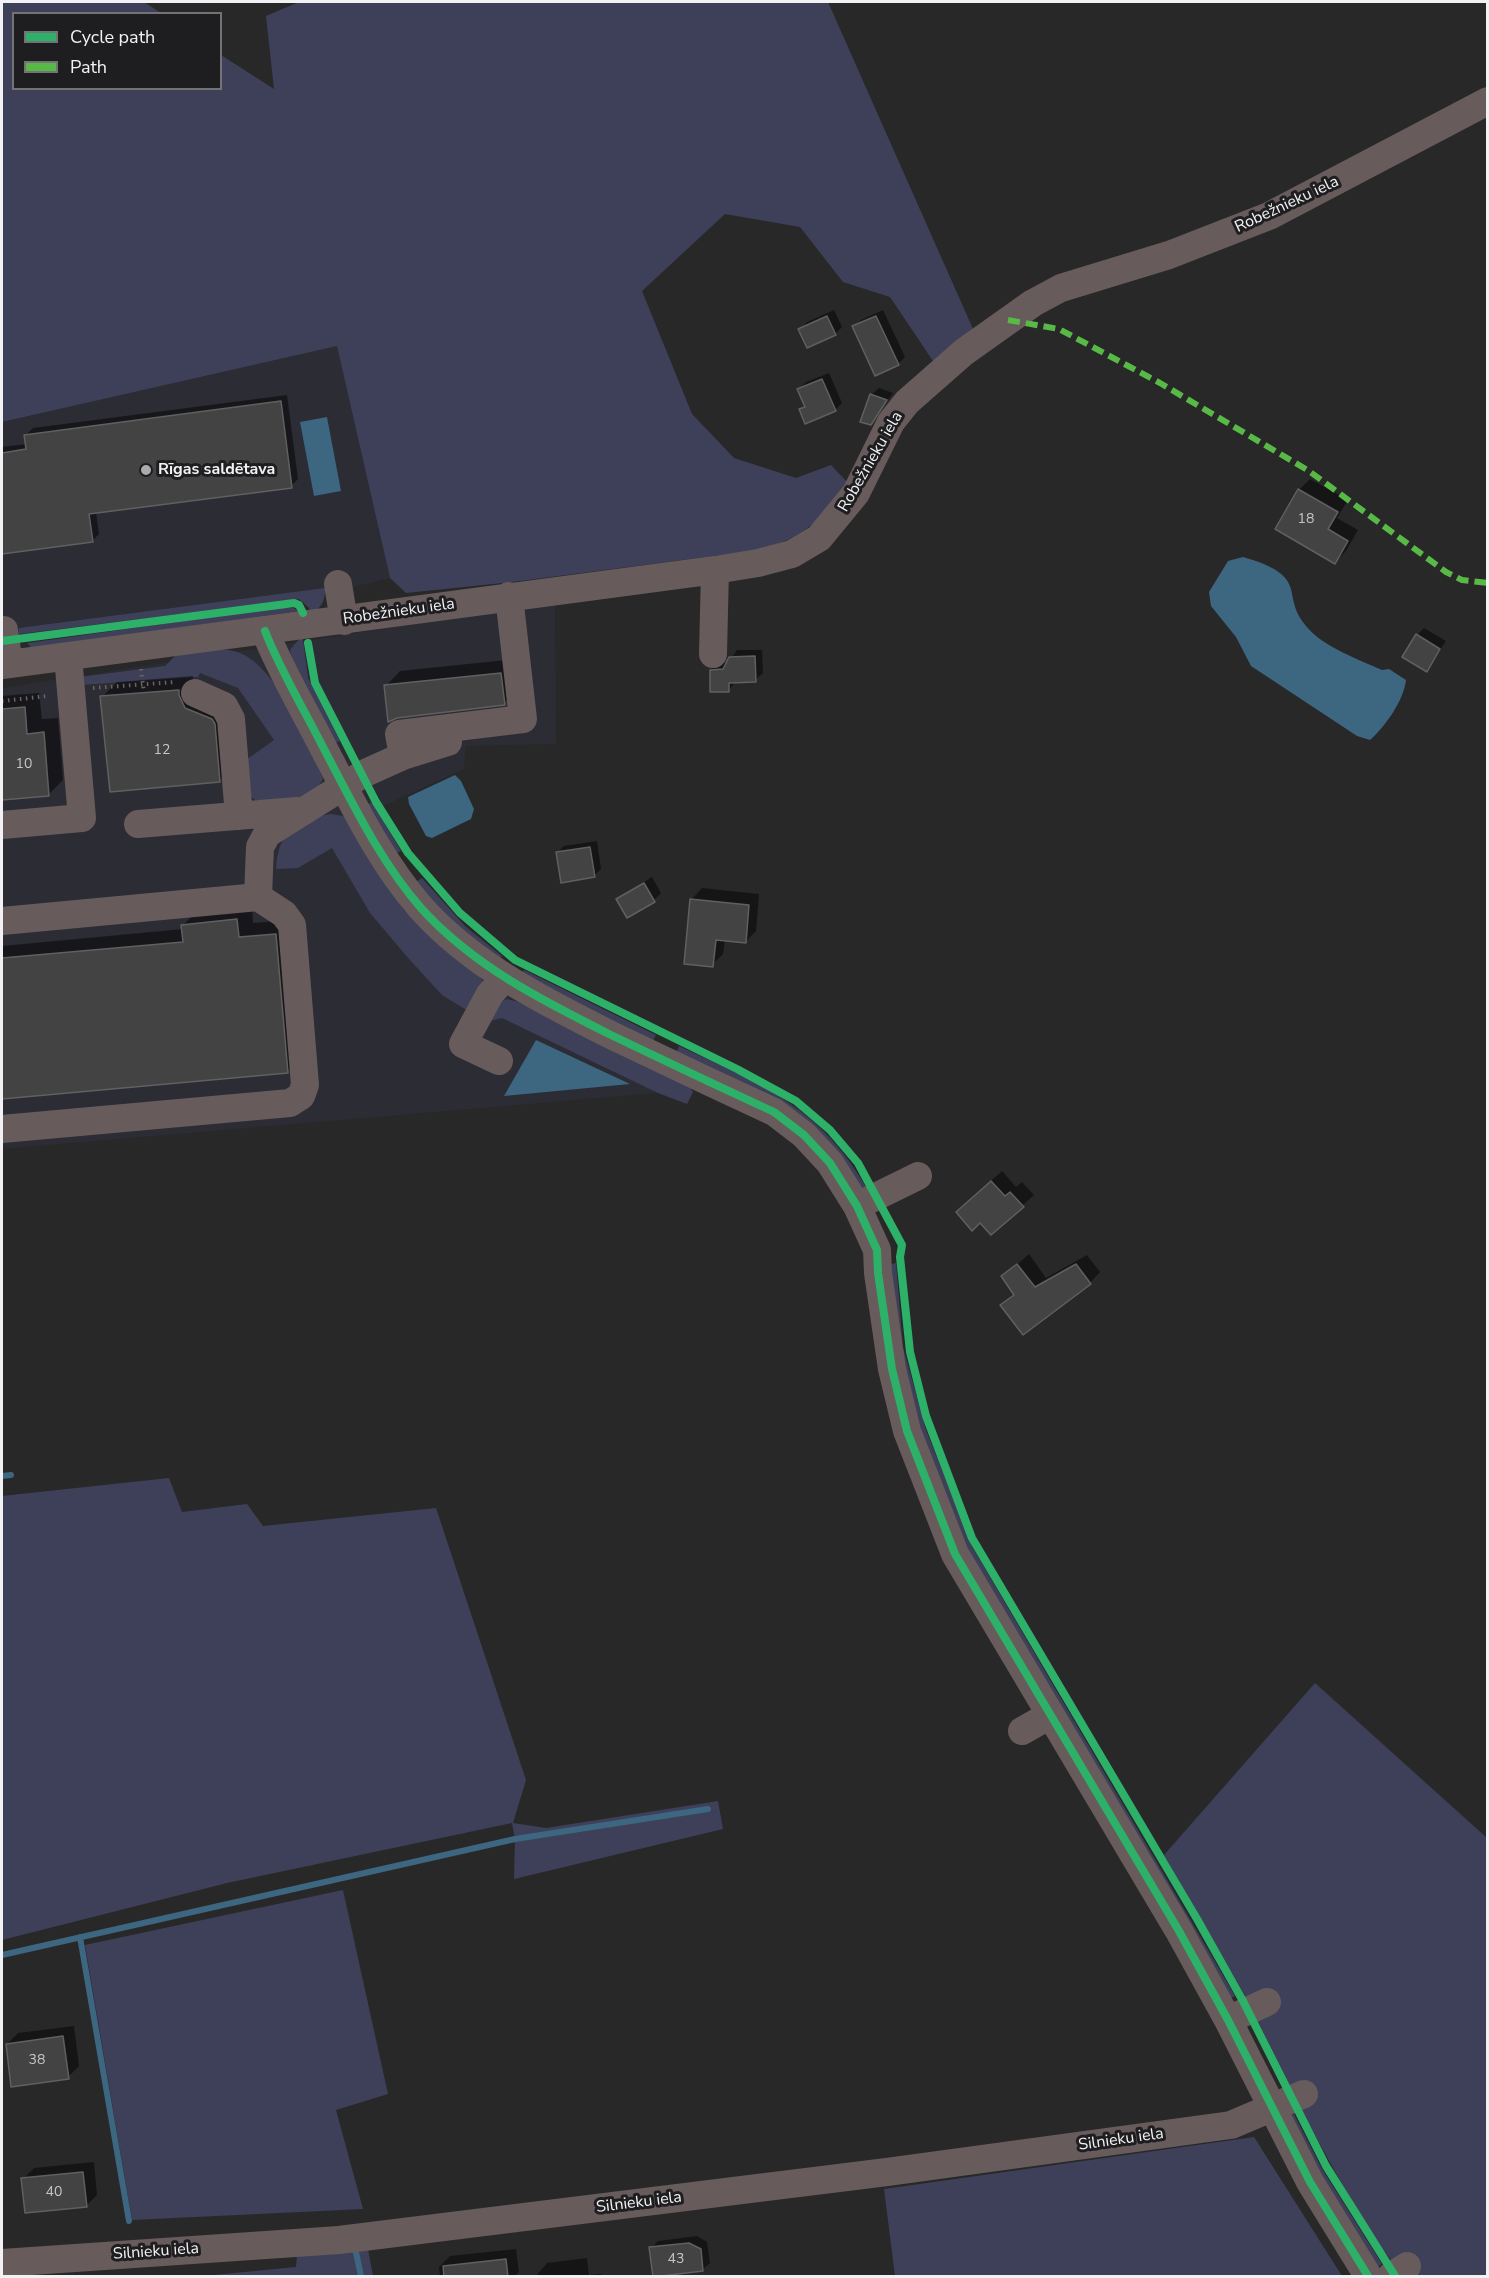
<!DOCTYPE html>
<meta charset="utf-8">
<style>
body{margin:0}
#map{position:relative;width:1489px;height:2278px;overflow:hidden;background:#282829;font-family:"Nunito Sans",sans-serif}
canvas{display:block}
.frame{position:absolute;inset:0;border:3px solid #f2f2f4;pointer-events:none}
.legend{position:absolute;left:12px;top:12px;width:210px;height:78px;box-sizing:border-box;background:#1e1e21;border:2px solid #737375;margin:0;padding:8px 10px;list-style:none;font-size:18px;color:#f2f2f4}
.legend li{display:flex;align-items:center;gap:12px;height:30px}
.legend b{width:30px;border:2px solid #737375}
</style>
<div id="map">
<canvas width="1489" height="2278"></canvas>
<div class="frame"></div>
<ul class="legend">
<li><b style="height:8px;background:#2db169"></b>Cycle path</li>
<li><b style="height:8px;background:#58b947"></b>Path</li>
</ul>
</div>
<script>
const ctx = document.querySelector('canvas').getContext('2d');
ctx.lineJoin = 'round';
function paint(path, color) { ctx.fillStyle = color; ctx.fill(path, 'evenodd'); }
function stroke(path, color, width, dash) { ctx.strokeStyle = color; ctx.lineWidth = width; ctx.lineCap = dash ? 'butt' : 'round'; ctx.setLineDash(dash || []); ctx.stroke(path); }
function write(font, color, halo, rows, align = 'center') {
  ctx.font = font + ' "Nunito Sans",sans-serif'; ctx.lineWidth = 6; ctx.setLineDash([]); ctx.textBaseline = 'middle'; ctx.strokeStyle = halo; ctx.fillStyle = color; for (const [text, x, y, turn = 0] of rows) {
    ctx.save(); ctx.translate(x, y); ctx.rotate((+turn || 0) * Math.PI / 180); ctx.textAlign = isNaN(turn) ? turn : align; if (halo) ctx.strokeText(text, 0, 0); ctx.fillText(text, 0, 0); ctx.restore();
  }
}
const built = new Path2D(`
 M 337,346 L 390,578 L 295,601 L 2,638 L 2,422 Z
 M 555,602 L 556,744 L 466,746 L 464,769 L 353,820 L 391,886 L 678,1077 L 658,1093 L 2,1149 L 2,688 Z`);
const green = new Path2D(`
 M 2,2 L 144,2 L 161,13 L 14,14 L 14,88 L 220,88 L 221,55 L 274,89 L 266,16 L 299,2 L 828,2 L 973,329 L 933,361 L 890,297 L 843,282 L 800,227 L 725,214 L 642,291 L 692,414 L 734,458 L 796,478 L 831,465 L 847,482 C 822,521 810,531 767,549 L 512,582 L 406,593 L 390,578 L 337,346 L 2,422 Z
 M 325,588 C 326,601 320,609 310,615 L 309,608 L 299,599 L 19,634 L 19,628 Z
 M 278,608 L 294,608 L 299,611 L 32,648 L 27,643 Z
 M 299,639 L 303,639 L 308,678 L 340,741 L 332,744 L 292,660 L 290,650 Z
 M 209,648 C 218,649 228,649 237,652 C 276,664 307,743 323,778 C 312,806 280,800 255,800 L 248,794 L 246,760 L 274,740 L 238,688 L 200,673 L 198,677 L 80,685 L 80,677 L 165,666 L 180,651 Z
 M 372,802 L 401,851 L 394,854 L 365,806 Z
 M 331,814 L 343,816 L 350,821 L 364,849 L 404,910 L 480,977 L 499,1002 L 507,999 L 519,1002 L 689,1086 L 693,1092 L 687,1104 L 658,1093 L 502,1018 L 486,1022 L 442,995 L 409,959 L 370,913 L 332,848 L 298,868 L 276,869 C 279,829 291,833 324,815 Z
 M 422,878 L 465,926 L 502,956 L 498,961 L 452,923 L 414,883 Z
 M 524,970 L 656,1035 L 652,1043 L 520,977 Z
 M 679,1046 C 764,1086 822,1107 870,1194 L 676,1053 Z
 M 896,1263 L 903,1347 L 926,1430 L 973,1548 L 1235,1996 L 1227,2000 L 963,1547 L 911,1409 L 887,1265 Z
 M 169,1478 L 182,1512 L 247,1504 L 263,1526 L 436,1508 L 526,1780 L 513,1823 L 546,1828 L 718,1801 L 723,1829 L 514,1879 L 515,1839 L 512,1823 L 227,1883 L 2,1940 L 2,1496 Z
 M 1315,1683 L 1487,1838 L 1487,2276 C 1472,2276 1420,2278 1409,2276 C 1385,2269 1315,2134 1299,2106 L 1317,2098 L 1306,2084 L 1292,2090 L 1247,1999 L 1164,1855 Z
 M 343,1890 L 388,2094 L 336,2110 L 363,2209 L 132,2220 L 85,1945 Z
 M 1294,2114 L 1322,2169 L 1382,2264 L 1374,2269 L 1286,2118 Z
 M 1254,2137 L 1342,2276 L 895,2276 L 884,2189 Z
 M 368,2249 L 373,2276 L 203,2276 L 296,2267 L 297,2256 Z`);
const water = new Path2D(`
 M 327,417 L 341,491 L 314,496 L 300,422 Z
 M 1243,557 C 1259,562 1286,569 1291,589 C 1294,604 1295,613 1306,626 C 1323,647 1358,659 1382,670 L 1389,669 L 1406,680 C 1404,700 1385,727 1370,740 L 1357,736 L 1251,666 L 1236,637 L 1211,606 L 1209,592 L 1228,561 Z
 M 455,775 L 461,781 L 474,809 L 471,819 L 432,838 L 426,836 L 409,804 L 408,797 Z
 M 536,1040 L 630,1084 L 504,1096 Z`);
const shadow = new Path2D(`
 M 834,310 L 842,327 L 835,334 L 800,329 L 807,322 Z
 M 883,310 L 905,357 L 898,364 L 854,327 L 861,320 Z
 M 829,373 L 842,403 L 835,410 L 801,410 L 806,405 L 799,389 L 806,382 Z
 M 879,388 L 893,393 L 871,424 L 871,395 Z
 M 287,395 L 298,479 L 291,486 L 96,512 L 99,534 L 92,541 L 2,553 L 2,447 L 27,444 L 26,435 L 33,428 Z
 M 1310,479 L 1348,500 L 1337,518 L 1358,530 L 1346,551 L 1335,562 L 1299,490 Z
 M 1424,628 L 1446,641 L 1426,670 L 1417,635 Z
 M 737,650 L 762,650 L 763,673 L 755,680 L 736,681 L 729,690 L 711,670 L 718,663 L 728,663 Z
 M 516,659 L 519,688 L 504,703 L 386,686 L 400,671 Z
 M 193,676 L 193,680 L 227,704 L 234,766 L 219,781 L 102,697 L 117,682 Z
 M 39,693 L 42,719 L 58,718 L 63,780 L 48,795 L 2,799 L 2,696 Z
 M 597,841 L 601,869 L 594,876 L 557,853 L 564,846 Z
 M 652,877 L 661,893 L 654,900 L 618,899 Z
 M 702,888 L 759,894 L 756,931 L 745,942 L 725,940 L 723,954 L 712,965 L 692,899 Z
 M 252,905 L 253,923 L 290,920 L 302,1057 L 287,1072 L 2,1098 L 2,946 L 183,929 L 183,925 L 198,910 Z
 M 1002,1171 L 1016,1187 L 1022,1182 L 1034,1195 L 992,1233 L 969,1201 Z
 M 1029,1254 L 1046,1278 L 1087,1255 L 1100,1272 L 1090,1283 L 1002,1305 L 1015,1293 L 1003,1277 Z
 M 74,2026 L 79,2066 L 68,2077 L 7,2044 L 18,2033 Z
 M 94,2162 L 97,2195 L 86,2206 L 23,2179 L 34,2168 Z
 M 697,2236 L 707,2242 L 710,2263 L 702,2270 L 651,2248 L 658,2241 Z
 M 516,2249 L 519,2272 L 515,2276 L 440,2276 L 439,2267 L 450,2256 Z
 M 587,2258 L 589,2275 L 601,2274 L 602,2276 L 536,2276 L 547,2263 Z`);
const stream = new Path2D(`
 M 2,1476 L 11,1475
 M 80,1937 L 129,2221
 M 2,1955 L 515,1839 L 708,1809
 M 355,2248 L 361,2276`);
const building = new Path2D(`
 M 827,316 L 836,335 L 807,348 L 798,329 Z
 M 876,316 L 899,365 L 875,376 L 852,326 Z
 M 822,379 L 836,411 L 805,424 L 799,409 L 805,407 L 797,389 Z
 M 870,394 L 887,400 L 871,425 L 860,422 Z
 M 281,401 L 292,488 L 89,514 L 93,542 L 2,554 L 2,453 L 26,449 L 24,435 Z
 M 1298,489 L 1338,512 L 1328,529 L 1348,541 L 1335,564 L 1275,529 Z
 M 1416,634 L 1440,649 L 1427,672 L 1402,657 Z
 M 755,656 L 756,682 L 729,683 L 729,692 L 710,692 L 710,670 L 723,669 L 729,657 Z
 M 501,673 L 505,705 L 397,718 L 388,722 L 384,685 Z
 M 179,690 L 179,695 L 185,708 L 212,719 L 215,724 L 220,782 L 110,792 L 100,696 Z
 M 25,707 L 27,734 L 44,732 L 49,796 L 2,800 L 2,709 Z
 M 590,847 L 595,877 L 561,883 L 556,852 Z
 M 644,883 L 655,902 L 627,918 L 616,899 Z
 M 690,899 L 749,905 L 746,943 L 716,940 L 713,967 L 684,964 Z
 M 237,919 L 239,937 L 276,934 L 288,1073 L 2,1099 L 2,958 L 183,942 L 181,925 Z
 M 991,1181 L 1005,1196 L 1010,1192 L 1024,1207 L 991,1235 L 980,1223 L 972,1231 L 956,1212 Z
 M 1017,1264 L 1035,1287 L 1076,1264 L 1091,1284 L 1023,1335 L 1000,1305 L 1014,1295 L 1001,1276 Z
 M 63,2036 L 69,2079 L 11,2087 L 6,2044 Z
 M 83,2172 L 87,2207 L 25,2213 L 21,2178 Z
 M 689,2243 L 701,2249 L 703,2271 L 653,2277 L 649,2247 Z
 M 506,2259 L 508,2277 L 444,2277 L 443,2266 Z`);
const path = new Path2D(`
 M 141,669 L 144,693
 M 93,688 L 175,682
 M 2,701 L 48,696`);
const minor = new Path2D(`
 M 338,584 L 344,621
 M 4,630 L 9,664
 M 265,631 C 281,672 304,709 324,749 C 353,804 380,861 421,908 C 473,966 545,1002 613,1036 C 667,1062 720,1087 774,1112 L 804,1135 L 830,1163 L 857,1206 L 877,1250 L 878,1273 L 892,1369 L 907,1431 L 955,1554 L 1179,1931 L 1228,2020 L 1310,2182 L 1368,2276
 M 713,654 L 715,570
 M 2,665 L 715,570 L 758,563 L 792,554 L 819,538 L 856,493 L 891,422 L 907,402 L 964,352 L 1033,303 L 1061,288 L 1169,255 L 1269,216 L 1488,101
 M 195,693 L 224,706 L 231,719 L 239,816
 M 403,756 L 399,734 L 523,719 L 509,596
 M 138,824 L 297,811
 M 2,825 L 82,818 L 68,656
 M 258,897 L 260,847 L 267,834 L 363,774 L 403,756 L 448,742 L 446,729
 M 2,921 L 258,897 L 284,914 L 292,925 L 305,1085 L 301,1096 L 290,1103 L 2,1129
 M 499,1061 L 463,1044 L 490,994 L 505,978
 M 857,1206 L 918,1176
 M 1022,1731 L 1050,1715
 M 1228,2020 L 1267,2002
 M 2,2263 L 339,2240 L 887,2172 L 1231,2125 L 1304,2094
 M 1391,2276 L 1407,2266`);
const quiet = new Path2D(`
 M 1008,320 L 1059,329 L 1160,383 L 1309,471 L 1446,572 L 1462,580 L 1488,583`);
const cycleway = new Path2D(`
 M 265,631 C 281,672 304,709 324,749 C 353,804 380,861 421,908 C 473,966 545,1002 613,1036 C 667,1062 720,1087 774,1112 L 804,1135 L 830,1163 L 857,1206 L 877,1250 L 878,1273 L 892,1369 L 907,1431 L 955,1554 L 1179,1931 L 1228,2020 L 1310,2182 L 1368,2276
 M 2,641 L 294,603 L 299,605 L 303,613
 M 308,643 L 315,683 L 376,802 L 408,853 L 460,913 L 515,960 L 737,1069 L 796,1101 L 830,1130 L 858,1163 L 902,1245 L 900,1257 L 910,1352 L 926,1416 L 972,1538 L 1197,1919 L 1243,2001 L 1326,2166 L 1395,2276`);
const markers = [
 [146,470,6,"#ababad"]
];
const numberNames = [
 ["18",1306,520],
 ["12",162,751],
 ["10",24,765],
 ["38",37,2061],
 ["40",54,2193],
 ["43",676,2260]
];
const streetNames = [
 ["Robežnieku iela",1287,205,-25],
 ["Robežnieku iela",871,462,-60],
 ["Robežnieku iela",399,612,-8],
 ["Silnieku iela",1121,2140,-8],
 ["Silnieku iela",639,2203,-7],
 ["Silnieku iela",156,2252,-4]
];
const poiNames = [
 ["Rīgas saldētava",158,470]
];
paint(built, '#2b2c34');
paint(green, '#3e405a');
paint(water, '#3d6681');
paint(shadow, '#0007');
stroke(stream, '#3d6681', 6);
paint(building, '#434343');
stroke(building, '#606060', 1.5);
stroke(path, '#6b6464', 4, [1.5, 4.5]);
stroke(minor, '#675b5b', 28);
stroke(quiet, '#58b947', 6, [12, 6]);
stroke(cycleway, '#2db169', 8);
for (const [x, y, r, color] of markers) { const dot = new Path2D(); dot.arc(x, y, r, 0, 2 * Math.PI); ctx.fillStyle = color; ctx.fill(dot); stroke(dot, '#1e1e21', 2); }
write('14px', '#c6c6c8', null, numberNames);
write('16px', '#f2f2f4', '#1e1e21', streetNames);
write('bold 16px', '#f2f2f4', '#1e1e21', poiNames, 'left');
</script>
